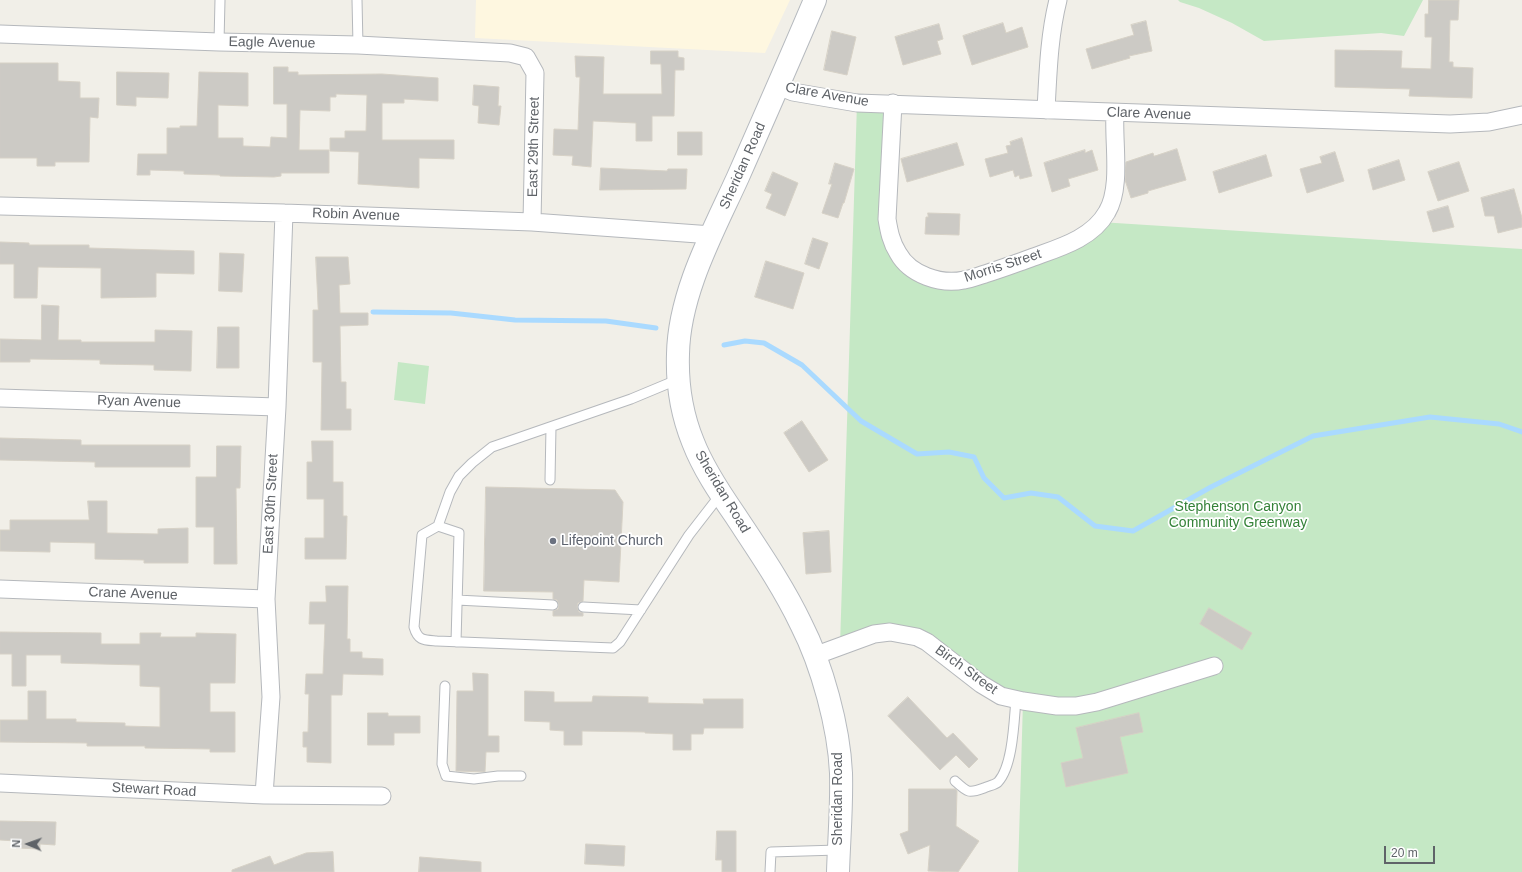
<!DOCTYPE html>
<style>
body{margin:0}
#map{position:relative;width:1522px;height:872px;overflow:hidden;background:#f1efe8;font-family:Arial,sans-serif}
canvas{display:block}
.north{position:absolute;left:8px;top:824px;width:40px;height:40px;-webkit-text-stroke:3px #fff;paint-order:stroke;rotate:272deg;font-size:11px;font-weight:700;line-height:16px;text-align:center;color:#5f6368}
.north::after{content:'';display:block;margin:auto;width:14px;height:18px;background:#5f6368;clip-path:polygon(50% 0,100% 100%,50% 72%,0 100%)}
.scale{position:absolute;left:1384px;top:846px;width:51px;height:18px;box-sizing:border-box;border:2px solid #5f6368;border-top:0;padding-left:5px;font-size:12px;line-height:14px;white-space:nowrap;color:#5f6368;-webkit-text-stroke:3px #fff;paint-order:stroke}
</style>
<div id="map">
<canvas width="1522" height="872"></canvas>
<div class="north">N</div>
<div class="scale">20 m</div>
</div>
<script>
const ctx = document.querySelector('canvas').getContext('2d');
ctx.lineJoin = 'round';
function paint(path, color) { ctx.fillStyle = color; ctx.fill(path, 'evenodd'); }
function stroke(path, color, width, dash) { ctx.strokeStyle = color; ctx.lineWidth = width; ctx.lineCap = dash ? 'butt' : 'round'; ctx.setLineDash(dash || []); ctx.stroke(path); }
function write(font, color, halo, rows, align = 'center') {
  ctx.font = font + ' Arial,sans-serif'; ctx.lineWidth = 3.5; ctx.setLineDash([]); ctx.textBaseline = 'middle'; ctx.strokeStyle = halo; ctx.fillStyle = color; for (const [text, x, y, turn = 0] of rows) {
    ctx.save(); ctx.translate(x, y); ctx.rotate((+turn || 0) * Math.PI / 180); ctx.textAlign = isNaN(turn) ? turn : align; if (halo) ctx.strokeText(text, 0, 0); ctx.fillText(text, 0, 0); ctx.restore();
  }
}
const commercial = new Path2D(`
 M 476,0 L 790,0 L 765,53 L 475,38 Z`);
const green = new Path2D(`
 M 1178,0 L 1423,0 L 1404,36 L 1381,33 L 1264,41 L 1232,23 L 1199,8 L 1180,2 Z
 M 857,103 L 893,103 L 887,218 L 909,266 L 965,280 L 1100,222 L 1522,249 L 1522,872 L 1018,872 L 1023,701 L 917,637 L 840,646 Z
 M 398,362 L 429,366 L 425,404 L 394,400 Z`);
const stream = new Path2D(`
 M 373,312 L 451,313 L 515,320 L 606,321 L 656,328
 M 724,345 L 745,341 L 764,343 L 802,365 L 861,421 L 917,454 L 949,452 L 974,457 L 984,478 L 1004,498 L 1031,493 L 1058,497 L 1095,526 L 1133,531 L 1211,487 L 1313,436 L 1430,417 L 1499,424 L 1522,432`);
const building = new Path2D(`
 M 1429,0 L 1459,0 L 1458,20 L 1450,20 L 1449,62 L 1453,62 L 1453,67 L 1473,68 L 1472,98 L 1409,96 L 1410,89 L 1335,87 L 1335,50 L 1402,51 L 1401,68 L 1431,69 L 1432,37 L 1425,37 L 1425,14 L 1428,14 Z
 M 1146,21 L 1152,51 L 1129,56 L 1130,58 L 1092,69 L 1086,49 L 1134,35 L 1131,25 Z
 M 1003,23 L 1006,33 L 1022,27 L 1028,47 L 972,65 L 963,36 Z
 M 939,24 L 943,39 L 937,41 L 941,54 L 903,65 L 895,37 Z
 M 832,31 L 856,37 L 847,75 L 824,70 Z
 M 651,51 L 678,51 L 678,57 L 684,58 L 684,70 L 675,70 L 674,116 L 652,116 L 652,141 L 636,141 L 636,123 L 593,121 L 591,167 L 572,165 L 573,156 L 553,155 L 554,129 L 578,130 L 580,77 L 576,77 L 575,56 L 604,57 L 603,94 L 662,94 L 661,64 L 651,64 Z
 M 0,63 L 58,63 L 58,81 L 80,82 L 80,98 L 99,98 L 98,118 L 90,117 L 89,162 L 55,162 L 55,166 L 37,166 L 37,158 L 0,158 Z
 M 274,67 L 288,67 L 288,72 L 298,72 L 298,75 L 382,74 L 438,78 L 438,101 L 404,99 L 404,103 L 382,103 L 382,140 L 454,140 L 454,159 L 419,158 L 419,188 L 358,184 L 359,152 L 330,151 L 330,138 L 345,138 L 345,131 L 366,131 L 367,95 L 336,94 L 336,97 L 330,97 L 330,111 L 300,110 L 299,150 L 329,150 L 329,173 L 281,173 L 281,176 L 274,177 L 220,176 L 220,175 L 184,174 L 184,171 L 150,170 L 150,175 L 137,175 L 138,154 L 167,154 L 167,128 L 180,128 L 180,126 L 197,126 L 199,72 L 248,73 L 248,106 L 218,105 L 218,138 L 243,138 L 243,146 L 270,147 L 271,137 L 287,138 L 287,104 L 274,104 Z
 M 117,72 L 169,73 L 168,98 L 136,97 L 136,106 L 117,105 Z
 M 474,85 L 499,87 L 498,106 L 501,106 L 499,125 L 478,123 L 479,106 L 473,105 Z
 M 678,132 L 702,132 L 702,155 L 678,155 Z
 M 1022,138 L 1032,176 L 1020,179 L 1019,175 L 1015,177 L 1013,170 L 990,177 L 985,159 L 1008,153 L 1006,146 L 1011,145 L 1010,142 Z
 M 957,143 L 964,165 L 907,182 L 901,159 Z
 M 1177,149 L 1186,180 L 1148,191 L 1148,193 L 1131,198 L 1125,180 L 1126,162 L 1153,153 L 1154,156 Z
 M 1085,150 L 1085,153 L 1092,150 L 1098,170 L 1068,179 L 1070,186 L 1052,192 L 1044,163 Z
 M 1335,152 L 1344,181 L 1307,193 L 1300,169 L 1322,163 L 1320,157 Z
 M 1266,155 L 1272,176 L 1219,193 L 1213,172 Z
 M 1399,160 L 1405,180 L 1373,190 L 1368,170 Z
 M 1459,162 L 1469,191 L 1438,201 L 1428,172 Z
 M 835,163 L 854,169 L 844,203 L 843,203 L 838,218 L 822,213 L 832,184 L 829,184 Z
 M 601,168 L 667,171 L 668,169 L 687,169 L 686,189 L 600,190 Z
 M 773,172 L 798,183 L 785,216 L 766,208 L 772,194 L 765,191 Z
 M 1514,189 L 1522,218 L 1522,227 L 1498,233 L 1494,216 L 1485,216 L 1481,198 Z
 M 1448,206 L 1454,227 L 1433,232 L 1427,212 Z
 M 928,213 L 960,214 L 959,235 L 925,234 L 926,217 L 928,217 Z
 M 813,238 L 828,243 L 819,269 L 805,264 Z
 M 0,242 L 29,243 L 29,245 L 89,245 L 89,248 L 194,251 L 194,274 L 156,273 L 156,297 L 101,298 L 101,268 L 38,267 L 37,298 L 14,298 L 14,264 L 0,264 Z
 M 220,253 L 244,254 L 242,292 L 219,291 Z
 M 316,257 L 348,257 L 350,284 L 339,285 L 340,313 L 368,313 L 368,325 L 340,326 L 341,382 L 346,382 L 346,409 L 351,409 L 351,430 L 321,430 L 322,362 L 313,362 L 313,310 L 318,310 Z
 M 766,261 L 804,273 L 793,309 L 755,297 Z
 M 42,305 L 59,306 L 58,340 L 81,340 L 81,342 L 155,342 L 155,330 L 192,331 L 191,371 L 154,370 L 154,365 L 100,364 L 100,360 L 30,359 L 30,362 L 0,362 L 0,339 L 41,340 Z
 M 218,327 L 239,327 L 239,368 L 217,368 Z
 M 802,421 L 828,460 L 809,472 L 784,433 Z
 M 0,438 L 81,440 L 81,445 L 190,445 L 190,467 L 95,467 L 95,462 L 0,460 Z
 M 312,441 L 333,441 L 333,482 L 343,482 L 343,516 L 347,516 L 346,559 L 305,559 L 305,538 L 324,538 L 324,499 L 307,499 L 307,462 L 312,462 Z
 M 217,446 L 241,446 L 240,488 L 236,488 L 237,564 L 214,564 L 214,527 L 196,527 L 196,477 L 216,477 Z
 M 486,487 L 615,490 L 623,502 L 619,582 L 584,580 L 583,601 L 578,603 L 577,607 L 579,612 L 583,613 L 583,616 L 553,616 L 553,611 L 558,609 L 559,605 L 557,600 L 553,599 L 553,592 L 484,591 Z
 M 88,501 L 107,501 L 107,533 L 158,534 L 158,529 L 188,528 L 188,563 L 144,563 L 144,560 L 95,559 L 95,543 L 50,542 L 50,552 L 0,551 L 0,530 L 10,530 L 10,520 L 89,520 Z
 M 829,531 L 831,572 L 806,574 L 803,533 Z
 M 326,586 L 348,586 L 347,639 L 350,639 L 350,652 L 362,652 L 362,658 L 383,659 L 383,675 L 343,674 L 342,695 L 331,695 L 331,763 L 307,762 L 307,747 L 303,747 L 303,732 L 308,732 L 309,694 L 305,694 L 306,674 L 323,674 L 325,624 L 309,624 L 310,602 L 326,602 Z
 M 1209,608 L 1252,633 L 1242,650 L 1200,624 Z
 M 0,632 L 101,633 L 101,644 L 140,644 L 140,633 L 161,633 L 160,637 L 196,637 L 196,633 L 236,634 L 235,683 L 210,683 L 210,712 L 235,712 L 235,752 L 210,752 L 210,749 L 145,748 L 145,746 L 87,746 L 87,743 L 0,742 L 0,720 L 28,720 L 28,691 L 46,691 L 46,719 L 76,719 L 76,722 L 125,723 L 125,726 L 160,727 L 160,687 L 140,686 L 140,665 L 61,663 L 61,655 L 26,655 L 26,686 L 12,686 L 12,654 L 0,654 Z
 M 473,673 L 488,674 L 488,736 L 499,736 L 499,752 L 486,752 L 485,772 L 456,771 L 457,691 L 473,691 Z
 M 525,691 L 554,692 L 554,702 L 592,702 L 593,696 L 648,697 L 648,703 L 704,704 L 703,699 L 743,699 L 743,728 L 704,728 L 703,734 L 691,734 L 691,750 L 673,750 L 673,734 L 645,733 L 645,732 L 582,731 L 582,745 L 564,745 L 564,731 L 550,730 L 550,722 L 525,721 Z
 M 908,697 L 947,738 L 953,733 L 978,759 L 969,768 L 956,755 L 940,770 L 888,716 Z
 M 368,713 L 388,713 L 388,716 L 420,716 L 420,733 L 394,733 L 394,745 L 368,745 Z
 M 1139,713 L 1143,732 L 1120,737 L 1128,773 L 1066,787 L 1061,763 L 1083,758 L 1076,728 Z
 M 909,789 L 955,789 L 957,791 L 956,826 L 979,841 L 958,872 L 928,871 L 930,845 L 908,854 L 900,834 L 908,831 Z
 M 0,821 L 56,822 L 55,845 L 40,844 L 40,849 L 16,848 L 16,841 L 0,840 Z
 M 717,831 L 736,831 L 736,872 L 722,872 L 722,860 L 716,860 Z
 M 586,844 L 625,846 L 624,866 L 585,864 Z
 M 333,852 L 334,872 L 232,872 L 232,870 L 270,856 L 274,865 L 306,853 Z
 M 420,857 L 481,862 L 481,872 L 419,872 Z`);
const service = new Path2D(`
 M 357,0 L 358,45
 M 219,42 L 220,0
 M 679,379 L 631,399 L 492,447 L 472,463 L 459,476 L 450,492 L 438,526 L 422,535 L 414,627 C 418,641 424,640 437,641 L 613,648 L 620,642 L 689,535 L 720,495
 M 550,480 L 551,427
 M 438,526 L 459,533 L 456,642
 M 457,600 L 553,605
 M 583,607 L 641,610
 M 445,686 L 442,764 L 446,776 L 474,779 L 498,776 L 521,776
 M 955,781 C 967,792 968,794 984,788 C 988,786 995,785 998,782 C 1013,766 1014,721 1016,699
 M 770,872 L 771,852 L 838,850`);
const minor = new Path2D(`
 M 0,34 L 219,42 L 358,45 L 510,53 L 526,57 L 535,73 L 532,222
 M 778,86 L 793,92 L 857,103 L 1450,124 L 1489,122 L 1522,115
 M 893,103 L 887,219 C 889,231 891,242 898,253 C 910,275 941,285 964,280 C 971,279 978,276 985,274 C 1000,269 1015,264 1031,258 C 1058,248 1092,239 1107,212 C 1122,187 1113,142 1115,113
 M 1046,110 C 1048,73 1049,36 1058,0
 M 0,206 L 284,213 L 532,222 L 712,235
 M 0,398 L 277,407
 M 0,589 L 266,599
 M 814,656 L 874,634 L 890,632 L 917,637 L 927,642 L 981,684 L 1001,696 L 1023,701 L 1057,706 L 1076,706 L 1097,702 L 1214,666
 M 0,783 L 264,795 L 382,796
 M 264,795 L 271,697 L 266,599 L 277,407 L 284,213`);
const secondary = new Path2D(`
 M 815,0 C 790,59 764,118 738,177 C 713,232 679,293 678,354 C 677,383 682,415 693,442 C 703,468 719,492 735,515 C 758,550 783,586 801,624 C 822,665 839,727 841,773 C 842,806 839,839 838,872`);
const markers = [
 [553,541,4,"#6b7280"]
];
const streetNames = [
 ["Eagle Avenue",272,43,1],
 ["Clare Avenue",827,95,10],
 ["Clare Avenue",1149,114,2],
 ["East 29th Street",534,147,-89],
 ["Sheridan Road",743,166,-66],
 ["Robin Avenue",356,215,2],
 ["Morris Street",1003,266,-18],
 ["Ryan Avenue",139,402,2],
 ["Sheridan Road",722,492,59],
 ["East 30th Street",271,504,-87],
 ["Crane Avenue",133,594,2],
 ["Birch Street",966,670,36],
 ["Stewart Road",154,790,3],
 ["Sheridan Road",838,799,-90]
];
const parkNames = [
 ["Stephenson Canyon",1238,507],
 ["Community Greenway",1238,523]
];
const worshipNames = [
 ["Lifepoint Church",561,541]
];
paint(commercial, '#fef7e0');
paint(green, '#c5e8c5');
stroke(stream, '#aadaff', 5);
paint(building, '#cccac5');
stroke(building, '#d6d1c6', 1);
stroke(service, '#b5b8bc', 11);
stroke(minor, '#b5b8bc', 19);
stroke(secondary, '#b6babf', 24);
stroke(service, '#fff', 9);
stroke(minor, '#fff', 17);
stroke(secondary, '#fff', 22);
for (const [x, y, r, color] of markers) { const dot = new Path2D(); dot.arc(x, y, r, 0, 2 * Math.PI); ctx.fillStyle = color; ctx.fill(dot); stroke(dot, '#fff', 1.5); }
write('14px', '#5f6368', '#fff', streetNames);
write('14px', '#348238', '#fff', parkNames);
write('14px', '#5b616d', '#fff', worshipNames, 'left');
</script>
